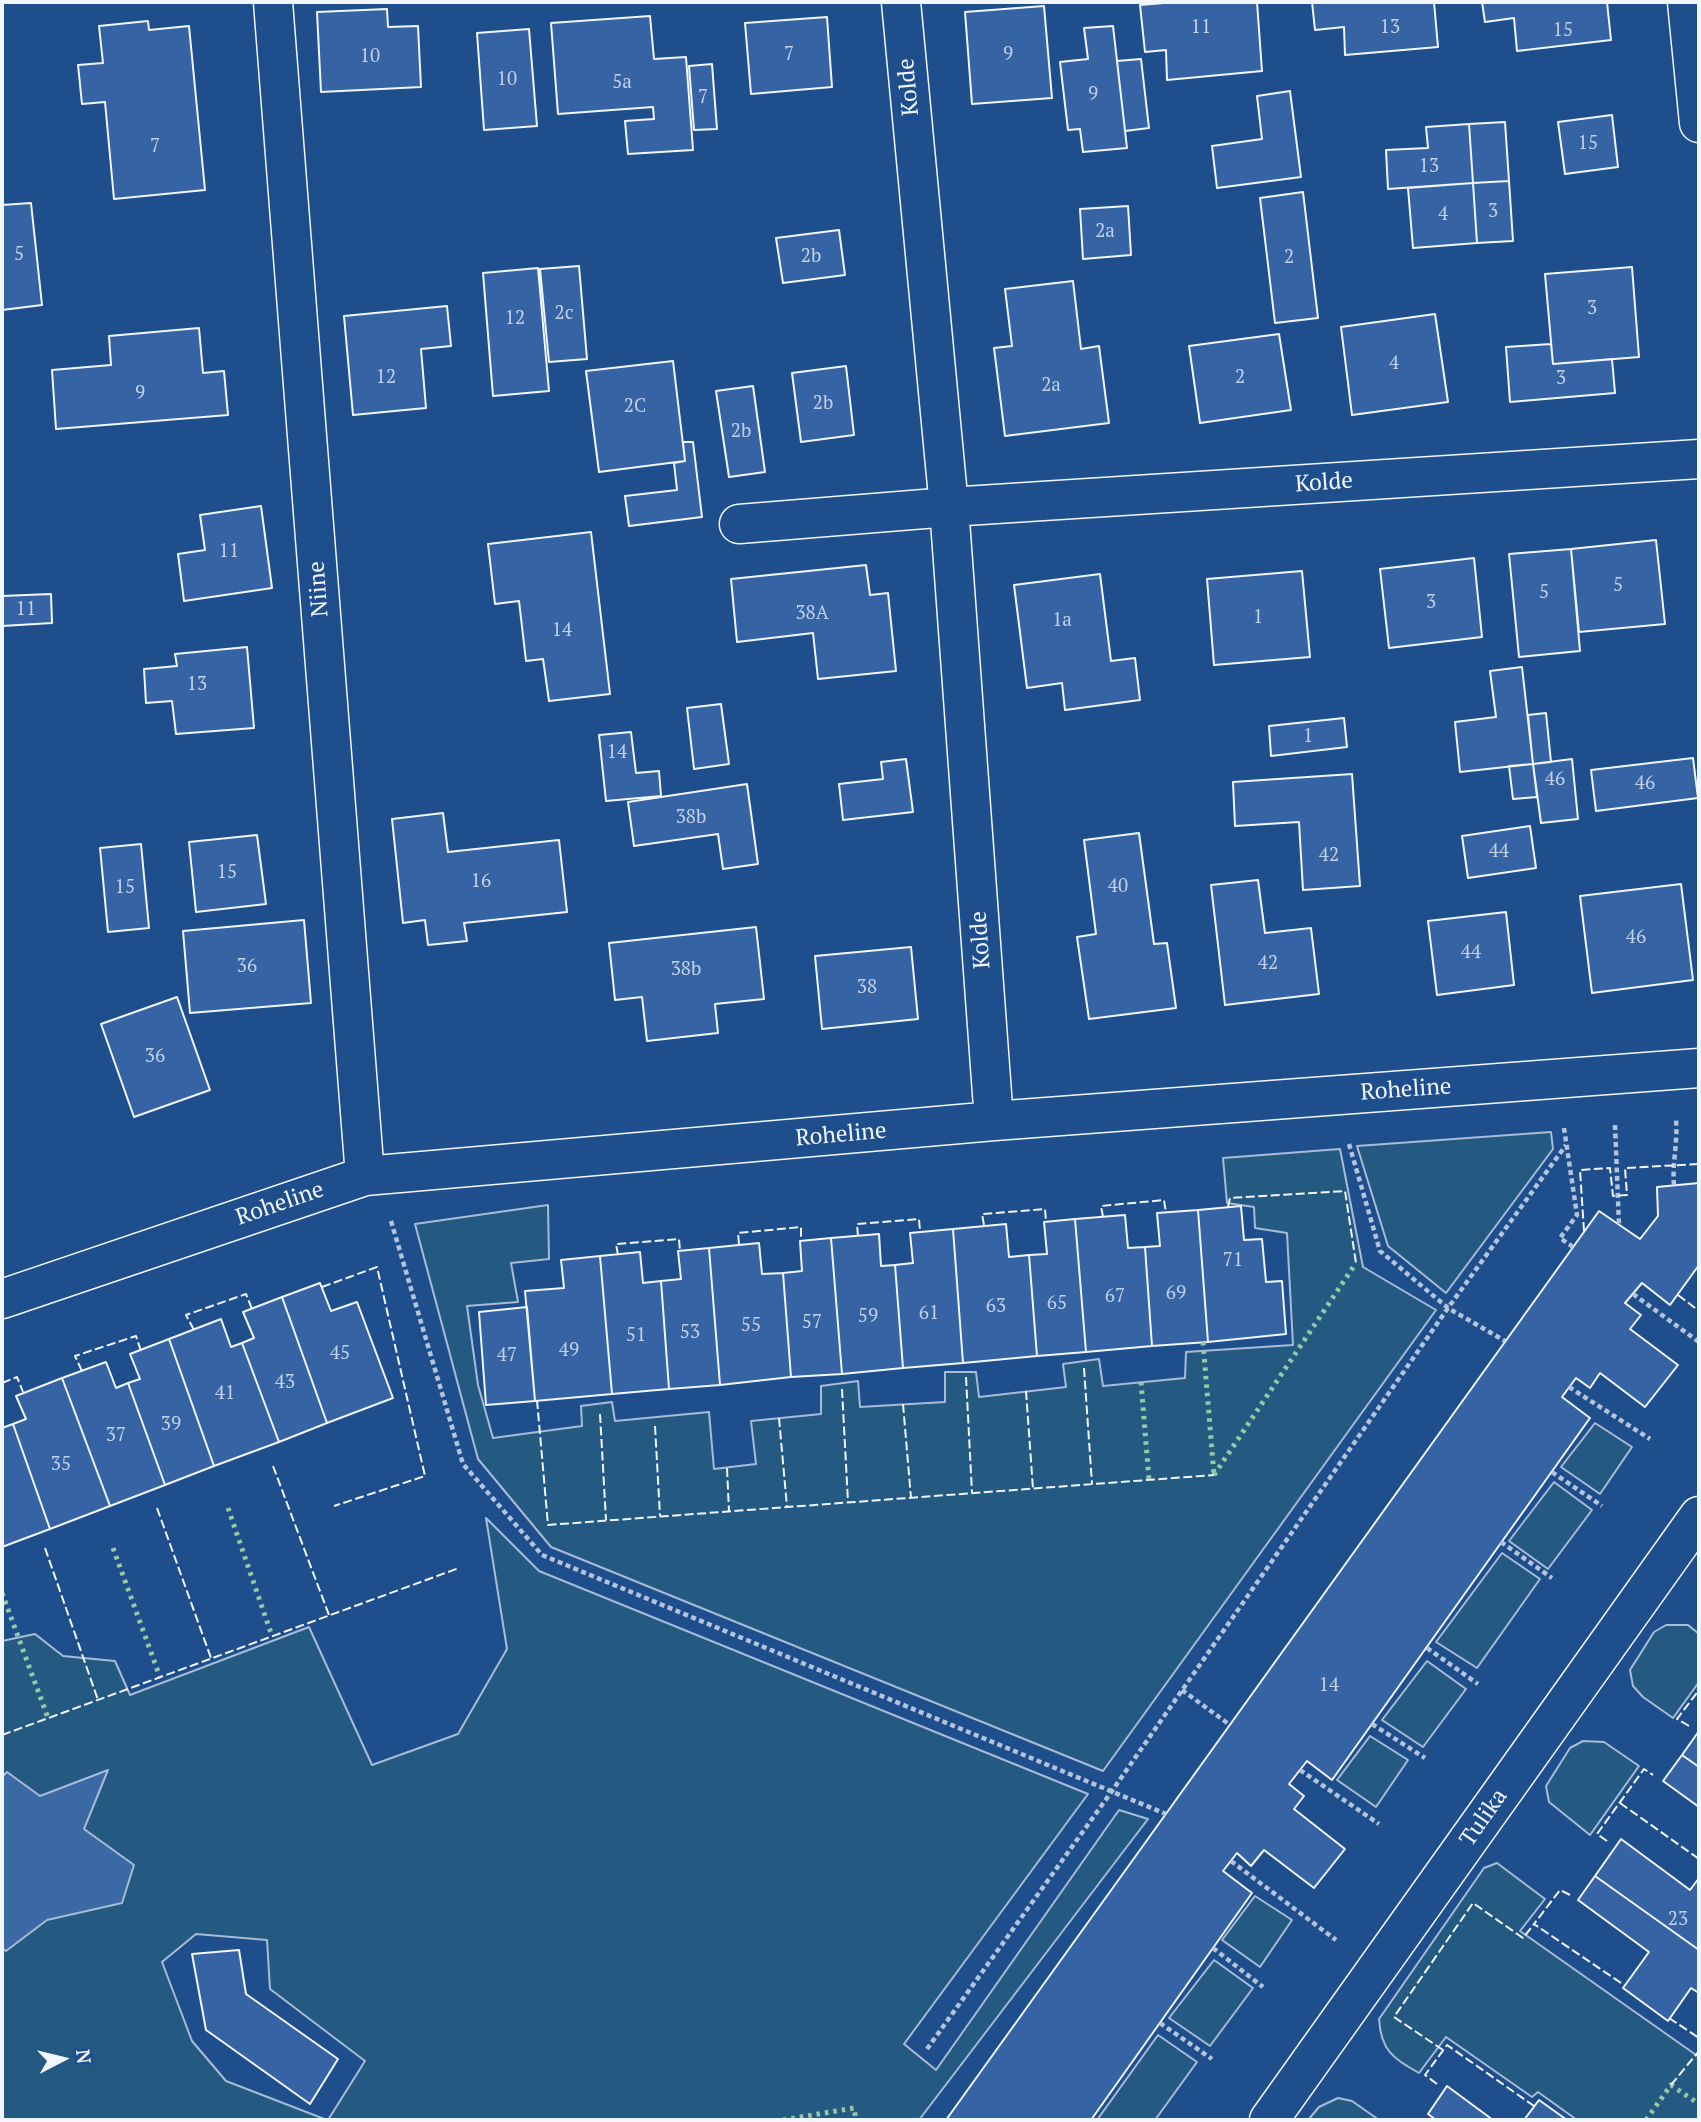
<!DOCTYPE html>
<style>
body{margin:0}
#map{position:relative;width:1701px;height:2122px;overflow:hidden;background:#1f4e8c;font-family:"PT Serif",serif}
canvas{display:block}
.frame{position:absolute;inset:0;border:4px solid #f2f6ff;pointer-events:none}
.north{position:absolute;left:28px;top:2024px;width:70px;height:70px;-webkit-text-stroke:5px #1f4e8c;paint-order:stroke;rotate:83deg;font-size:19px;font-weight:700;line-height:28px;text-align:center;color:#f2f6ff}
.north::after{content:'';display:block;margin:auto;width:24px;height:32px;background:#f2f6ff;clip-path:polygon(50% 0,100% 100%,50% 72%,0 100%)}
</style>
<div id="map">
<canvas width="1701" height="2122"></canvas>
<div class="frame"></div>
<div class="north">N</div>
</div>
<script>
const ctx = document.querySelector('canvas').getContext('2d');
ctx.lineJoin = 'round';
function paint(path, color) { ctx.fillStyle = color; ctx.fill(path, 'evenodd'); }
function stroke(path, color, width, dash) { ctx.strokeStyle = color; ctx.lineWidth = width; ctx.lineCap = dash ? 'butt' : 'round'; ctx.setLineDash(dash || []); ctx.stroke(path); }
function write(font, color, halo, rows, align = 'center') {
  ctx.font = font + ' "PT Serif",serif'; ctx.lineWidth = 5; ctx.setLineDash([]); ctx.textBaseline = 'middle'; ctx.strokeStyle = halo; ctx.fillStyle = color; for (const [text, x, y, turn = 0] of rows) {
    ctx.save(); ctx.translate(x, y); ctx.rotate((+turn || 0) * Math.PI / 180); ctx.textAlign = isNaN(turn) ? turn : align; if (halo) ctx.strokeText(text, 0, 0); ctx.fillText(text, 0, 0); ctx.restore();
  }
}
const green = new Path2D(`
 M 1551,1132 L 1553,1149 L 1446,1293 L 1388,1246 L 1357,1146 Z
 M 1340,1149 L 1363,1267 L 1436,1310 L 1103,1771 L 551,1547 L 478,1459 L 415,1224 L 548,1205 L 549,1259 L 511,1263 L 518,1302 L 467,1306 L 478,1385 L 493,1438 L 582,1426 L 581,1406 L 612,1402 L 615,1421 L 709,1412 L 714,1469 L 756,1464 L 751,1421 L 821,1414 L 821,1386 L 858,1381 L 860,1407 L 945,1402 L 945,1372 L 976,1372 L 979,1397 L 1066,1387 L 1063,1364 L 1099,1359 L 1103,1386 L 1185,1378 L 1186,1352 L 1293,1345 L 1287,1233 L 1255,1228 L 1254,1207 L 1227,1203 L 1223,1158 Z
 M 1595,1423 L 1632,1447 L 1600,1494 L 1561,1467 Z
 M 1554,1482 L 1592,1510 L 1548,1569 L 1509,1541 Z
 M 486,1518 L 539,1571 L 1088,1794 L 904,2044 L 936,2070 L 1119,1810 L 1148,1819 L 919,2120 L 328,2120 L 365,2061 L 270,1989 L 267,1940 L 196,1934 L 162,1962 L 192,2041 L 226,2081 L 327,2120 L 2,2120 L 2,1641 L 35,1634 L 63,1656 L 115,1661 L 130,1695 L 309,1627 L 372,1765 L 458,1734 L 507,1649 Z
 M 1502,1553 L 1540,1579 L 1477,1668 L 1436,1642 Z
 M 1666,1625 L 1688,1625 L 1699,1634 L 1699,1682 L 1673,1718 L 1643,1697 L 1633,1686 L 1630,1670 L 1654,1632 Z
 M 1427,1661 L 1466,1689 L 1423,1747 L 1382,1720 Z
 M 1370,1736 L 1408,1760 L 1376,1807 L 1337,1780 Z
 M 1583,1741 L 1604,1742 L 1639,1766 L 1590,1835 L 1549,1802 L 1546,1786 L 1570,1748 Z
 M 1497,1863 L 1545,1899 L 1520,1931 L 1699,2057 L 1699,2120 L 1577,2120 L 1538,2092 L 1532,2097 L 1446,2037 L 1419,2073 C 1393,2058 1381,2051 1379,2019 L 1484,1868 Z
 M 1255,1896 L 1292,1920 L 1260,1967 L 1222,1940 Z
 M 1214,1960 L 1253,1988 L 1210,2046 L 1169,2018 Z
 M 1158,2035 L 1197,2062 L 1155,2120 L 1097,2120 Z
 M 1338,2098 L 1352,2101 L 1379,2120 L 1308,2120 L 1319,2107 Z`);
const water = new Path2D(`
 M 108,1770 L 84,1829 L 134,1865 L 122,1903 L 47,1920 L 6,1951 L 2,1948 L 2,1777 L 7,1772 L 40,1796 Z`);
const building = new Path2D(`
 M 1176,2 L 1257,2 L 1262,71 L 1167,80 L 1166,50 L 1145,52 L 1140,5 Z
 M 1312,2 L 1434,2 L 1438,47 L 1345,55 L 1344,27 L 1315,30 Z
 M 1482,2 L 1607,2 L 1611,40 L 1517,51 L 1514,18 L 1485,22 Z
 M 1044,6 L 1052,98 L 972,104 L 965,12 Z
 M 387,9 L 388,27 L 418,26 L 421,87 L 321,92 L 317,12 Z
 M 650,16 L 654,59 L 686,57 L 693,150 L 628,154 L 625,121 L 654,119 L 653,107 L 558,114 L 551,23 Z
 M 827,17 L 832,87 L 751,94 L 745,23 Z
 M 148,21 L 149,30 L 189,26 L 205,190 L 114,199 L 105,102 L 82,104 L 78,65 L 103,63 L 99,26 Z
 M 1113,26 L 1127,148 L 1083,152 L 1080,129 L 1068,130 L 1060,62 L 1088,59 L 1084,28 Z
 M 529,29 L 537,126 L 484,130 L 477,33 Z
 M 1141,59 L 1149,128 L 1125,131 L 1117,61 Z
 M 712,64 L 717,129 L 694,130 L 689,66 Z
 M 1290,91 L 1301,177 L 1217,188 L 1212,146 L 1262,139 L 1257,96 Z
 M 1612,115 L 1618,167 L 1565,174 L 1558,122 Z
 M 1505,122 L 1509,181 L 1473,183 L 1469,124 Z
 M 1469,124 L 1473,183 L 1388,189 L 1386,150 L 1428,148 L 1426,127 Z
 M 1509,181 L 1513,241 L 1477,243 L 1473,183 Z
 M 1473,183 L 1477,243 L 1413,248 L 1408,188 Z
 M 1303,192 L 1318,318 L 1275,323 L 1260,198 Z
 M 31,203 L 42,305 L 2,310 L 2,205 Z
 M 1128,206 L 1131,255 L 1083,259 L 1080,209 Z
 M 839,230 L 845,275 L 783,283 L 776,238 Z
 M 579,266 L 587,359 L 549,362 L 540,269 Z
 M 1632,267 L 1639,357 L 1553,364 L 1545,274 Z
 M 538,268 L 549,391 L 493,396 L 483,273 Z
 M 1073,281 L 1081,349 L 1099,346 L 1109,423 L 1005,436 L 994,348 L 1012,346 L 1005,289 Z
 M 447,306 L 451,346 L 421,349 L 426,408 L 353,415 L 344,316 Z
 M 1435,314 L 1448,402 L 1352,415 L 1341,327 Z
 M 199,328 L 203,373 L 224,371 L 228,415 L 56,429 L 52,370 L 111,365 L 109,336 Z
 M 1279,334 L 1291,410 L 1200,423 L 1189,346 Z
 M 1551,344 L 1553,364 L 1612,359 L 1615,393 L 1510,402 L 1506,347 Z
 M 673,361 L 685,461 L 599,472 L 586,371 Z
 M 846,366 L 854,435 L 801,442 L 792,373 Z
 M 753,386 L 765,472 L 729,477 L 716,391 Z
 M 683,442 L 693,442 L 702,517 L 629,526 L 625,496 L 677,490 L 674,463 L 685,461 Z
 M 261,506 L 272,588 L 184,601 L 178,554 L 205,550 L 200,515 Z
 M 591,532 L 610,694 L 549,701 L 543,659 L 526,661 L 519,601 L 495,604 L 488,544 Z
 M 1656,540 L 1665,624 L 1579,632 L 1571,549 Z
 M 1571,549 L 1580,651 L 1519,657 L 1509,554 Z
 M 1474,558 L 1482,637 L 1389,648 L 1380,569 Z
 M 866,565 L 870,595 L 888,593 L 896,671 L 818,679 L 813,633 L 737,642 L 731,579 Z
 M 1302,571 L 1310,657 L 1214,665 L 1207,579 Z
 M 1100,574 L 1111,661 L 1135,658 L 1140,700 L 1065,710 L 1062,683 L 1027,688 L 1014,585 Z
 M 51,594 L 52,623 L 2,626 L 2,596 Z
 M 247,647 L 254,728 L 176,734 L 172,701 L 146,703 L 144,669 L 177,666 L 175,654 Z
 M 1522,667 L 1533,764 L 1460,772 L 1455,722 L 1496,717 L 1490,671 Z
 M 721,704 L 729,764 L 694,769 L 687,708 Z
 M 1546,713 L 1551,762 L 1533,764 L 1528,715 Z
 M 1344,718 L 1347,747 L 1271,756 L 1269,726 Z
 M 631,732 L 636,773 L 659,771 L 661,796 L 606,801 L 599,735 Z
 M 1693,758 L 1698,798 L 1596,811 L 1591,770 Z
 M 906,759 L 913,812 L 843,820 L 839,784 L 883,779 L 881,762 Z
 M 1572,759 L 1578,819 L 1541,823 L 1533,764 Z
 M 1533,764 L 1537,797 L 1513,799 L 1509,766 Z
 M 1352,774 L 1360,886 L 1303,890 L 1299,822 L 1235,826 L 1233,782 Z
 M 747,784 L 758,864 L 723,869 L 718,834 L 634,846 L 628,802 Z
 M 443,813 L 448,852 L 559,840 L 567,912 L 464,923 L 467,941 L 428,945 L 425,920 L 403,923 L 392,819 Z
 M 1530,826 L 1536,868 L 1468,878 L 1462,836 Z
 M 1139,833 L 1154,944 L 1167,943 L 1176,1008 L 1089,1019 L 1077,937 L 1096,934 L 1084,840 Z
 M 257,835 L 266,904 L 196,912 L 189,842 Z
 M 141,844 L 149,928 L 108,932 L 100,848 Z
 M 1258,880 L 1265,933 L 1311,928 L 1319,994 L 1225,1005 L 1211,885 Z
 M 1681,884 L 1693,980 L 1592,993 L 1580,896 Z
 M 1506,912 L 1514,985 L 1437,995 L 1428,921 Z
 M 304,920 L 311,1003 L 190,1013 L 183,931 Z
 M 756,927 L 764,999 L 715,1004 L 718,1033 L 647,1041 L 642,997 L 615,1000 L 609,943 Z
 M 911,947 L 918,1019 L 822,1029 L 815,956 Z
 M 177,997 L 210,1090 L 134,1117 L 101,1024 Z
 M 1699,1183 L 1699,1265 L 1670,1305 L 1642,1283 L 1625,1303 L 1641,1315 L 1630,1329 L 1678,1365 L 1645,1407 L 1600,1373 L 1590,1388 L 1576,1378 L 1562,1397 L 1590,1418 L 1332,1780 L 1307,1761 L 1289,1784 L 1304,1796 L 1294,1809 L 1345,1849 L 1314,1888 L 1264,1850 L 1251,1866 L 1237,1853 L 1223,1871 L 1252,1893 L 1091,2120 L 946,2120 L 1599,1211 L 1640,1239 L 1658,1216 L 1657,1187 Z
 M 1241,1206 L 1244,1240 L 1262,1239 L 1266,1282 L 1282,1281 L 1286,1334 L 1208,1342 L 1198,1210 Z
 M 1198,1210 L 1208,1342 L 1152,1346 L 1145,1247 L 1160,1246 L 1157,1213 Z
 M 1125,1215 L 1128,1248 L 1145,1247 L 1152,1346 L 1086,1352 L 1075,1219 Z
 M 1075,1219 L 1086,1352 L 1037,1356 L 1029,1255 L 1047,1254 L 1044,1222 Z
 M 1006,1224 L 1009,1257 L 1029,1255 L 1037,1356 L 963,1363 L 953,1229 Z
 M 953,1229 L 963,1363 L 903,1368 L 895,1265 L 913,1263 L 910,1233 Z
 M 879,1234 L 881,1266 L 895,1265 L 903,1368 L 842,1374 L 831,1238 Z
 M 831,1238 L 842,1374 L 791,1377 L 783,1273 L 802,1271 L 800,1241 Z
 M 759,1243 L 762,1274 L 783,1273 L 791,1377 L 720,1385 L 709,1248 Z
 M 709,1248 L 720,1385 L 669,1389 L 661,1281 L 681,1279 L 678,1251 Z
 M 640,1252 L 643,1283 L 661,1281 L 669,1389 L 612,1394 L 600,1256 Z
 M 600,1256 L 612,1394 L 535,1401 L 525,1291 L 564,1288 L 561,1260 Z
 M 320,1283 L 331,1311 L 357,1302 L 393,1398 L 327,1423 L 282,1297 Z
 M 282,1297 L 327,1423 L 279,1442 L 242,1343 L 254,1338 L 243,1312 Z
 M 527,1307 L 535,1401 L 486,1405 L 479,1312 Z
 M 221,1319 L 231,1347 L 242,1343 L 279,1442 L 214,1466 L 169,1339 Z
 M 169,1339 L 214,1466 L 165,1485 L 128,1383 L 140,1379 L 130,1354 Z
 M 106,1362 L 116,1388 L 128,1383 L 165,1485 L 110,1506 L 62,1378 Z
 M 62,1378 L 110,1506 L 50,1529 L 13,1424 L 26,1419 L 16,1396 Z
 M 13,1424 L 50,1529 L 2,1547 L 2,1428 Z
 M 1699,1731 L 1699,1767 L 1682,1755 Z
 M 1682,1755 L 1699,1767 L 1699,1807 L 1663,1781 Z
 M 1621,1839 L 1690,1890 L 1699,1878 L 1699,1950 L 1595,1876 Z
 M 1595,1876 L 1699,1950 L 1699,1993 L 1691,1988 L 1668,2021 L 1623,1988 L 1649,1952 L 1578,1900 Z
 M 239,1950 L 246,1994 L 338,2059 L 310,2104 L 206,2030 L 192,1954 Z
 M 1447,2086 L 1493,2120 L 1436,2120 L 1428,2114 Z
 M 1539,2100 L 1567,2120 L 1524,2120 Z`);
const path = new Path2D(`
 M 1615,1125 L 1619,1225
 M 1564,1128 L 1577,1215 L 1560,1238 L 1573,1247
 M 1349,1144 L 1380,1251 L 1448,1308 L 1505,1341
 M 1674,1185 C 1672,1163 1678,1142 1676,1120
 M 391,1221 L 463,1464 L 542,1555 L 1166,1814
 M 1633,1294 L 1699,1342
 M 1569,1387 L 1650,1439
 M 1552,1472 L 1602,1506
 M 1501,1542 L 1552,1578
 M 1427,1648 L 1478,1684
 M 1182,1690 L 1230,1725
 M 1372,1724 L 1425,1758
 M 1300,1770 L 1379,1824
 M 1231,1861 L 1336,1940
 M 1213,1948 L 1263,1987
 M 1160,2023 L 1212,2059
 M 927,2049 L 1112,1791 L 1448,1308 L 1566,1145`);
const street = new Path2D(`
 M 273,2 L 365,1176
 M 901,2 L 949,507 L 994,1121
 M 1687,2 L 1699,123
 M 739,524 L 949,507 L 1699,459
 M 2,1299 L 365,1176 L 994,1121 L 1699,1068
 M 1269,2120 L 1699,1516`);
const hedge = new Path2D(`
 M 1203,1342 L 1214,1475
 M 1141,1382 L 1149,1480
 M 1214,1475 L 1356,1263
 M 228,1508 L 272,1636
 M 113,1548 L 160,1677
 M 2,1593 L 48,1718
 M 783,2120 L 854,2108 L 856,2120
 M 1646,2120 L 1671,2085 L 1699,2104`);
const fence = new Path2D(`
 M 1228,1207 L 1230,1198 L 1345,1191 L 1356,1263
 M 1103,1217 L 1101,1206 L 1164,1200 L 1166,1213
 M 984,1225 L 982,1214 L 1045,1209 L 1046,1221
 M 1584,1231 L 1580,1170 L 1610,1168 L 1613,1196 L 1627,1195 L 1625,1168 L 1699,1164
 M 858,1236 L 857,1224 L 919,1219 L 920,1231
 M 739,1244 L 738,1233 L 801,1227 L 801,1240
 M 618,1255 L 616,1244 L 679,1239 L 680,1251
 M 322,1287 L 377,1267 L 425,1476 L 334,1506
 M 1678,1295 L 1699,1311
 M 194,1330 L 186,1315 L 246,1294 L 252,1309
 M 1084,1368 L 1092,1484
 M 82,1371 L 75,1356 L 136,1336 L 141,1351
 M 966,1377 L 972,1493
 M 2,1383 L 17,1377 L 23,1392
 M 842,1389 L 848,1502
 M 1026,1391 L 1033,1489
 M 537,1400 L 548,1525 L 1214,1475
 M 903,1404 L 911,1498
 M 600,1414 L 606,1520
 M 779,1418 L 787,1507
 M 655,1426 L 660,1516
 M 273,1466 L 329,1615
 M 727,1468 L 729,1511
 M 157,1508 L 211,1658
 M 45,1548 L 98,1700
 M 1689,1726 L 1677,1719 L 1699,1690
 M 2,1735 L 459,1568
 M 1620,1803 L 1699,1859
 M 1607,1841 L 1597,1834 L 1644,1769 L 1653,1775
 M 1570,1895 L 1560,1890 L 1534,1924 L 1624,1985
 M 1669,2018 L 1699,2038
 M 1443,2050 L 1394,2017 L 1473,1903 L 1523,1938 L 1534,1924
 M 1437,2084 L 1425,2075 L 1447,2045 L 1534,2106
 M 1671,2085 L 1699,2051`);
const numberNames = [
 ["11",1201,28],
 ["13",1390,28],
 ["15",1563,31],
 ["7",789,55],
 ["9",1008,55],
 ["10",370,57],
 ["10",507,80],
 ["5a",622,83],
 ["9",1093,95],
 ["7",703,98],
 ["15",1588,144],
 ["7",155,147],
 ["13",1429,167],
 ["3",1493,212],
 ["4",1443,215],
 ["2a",1105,232],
 ["5",19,255],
 ["2b",811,257],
 ["2",1289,258],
 ["3",1592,309],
 ["2c",564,314],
 ["12",515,319],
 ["4",1394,364],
 ["12",386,378],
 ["2",1240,378],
 ["3",1561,379],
 ["2a",1051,386],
 ["9",140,394],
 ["2b",823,404],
 ["2C",635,407],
 ["2b",741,432],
 ["11",229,552],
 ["5",1618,586],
 ["5",1544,593],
 ["3",1431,603],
 ["11",26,610],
 ["38A",812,614],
 ["1",1258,618],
 ["1a",1062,621],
 ["14",562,631],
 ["13",197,685],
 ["1",1308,737],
 ["14",617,753],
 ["46",1555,780],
 ["46",1645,784],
 ["38b",691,818],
 ["44",1499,852],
 ["42",1329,856],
 ["15",227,873],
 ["16",481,882],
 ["40",1118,887],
 ["15",125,888],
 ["46",1636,938],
 ["44",1471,953],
 ["42",1268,964],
 ["36",247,967],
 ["38b",686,970],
 ["38",867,988],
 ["36",155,1057],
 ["71",1233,1261],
 ["69",1176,1294],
 ["67",1115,1297],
 ["65",1057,1304],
 ["63",996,1307],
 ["61",929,1314],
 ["59",868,1317],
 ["57",812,1323],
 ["55",751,1326],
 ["53",690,1333],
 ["51",636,1336],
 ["49",569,1351],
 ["45",340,1354],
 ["47",507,1356],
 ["43",285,1383],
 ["41",225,1394],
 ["39",171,1425],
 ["37",116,1436],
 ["35",61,1465],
 ["14",1329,1686],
 ["23",1678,1920]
];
const streetNames = [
 ["Kolde",909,87,-95],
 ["Kolde",1324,483,-4],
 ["Niine",319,589,-94],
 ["Kolde",981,940,-94],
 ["Roheline",1406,1090,-4],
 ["Roheline",841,1135,-5],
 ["Roheline",280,1204,-19],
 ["Tulika",1484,1818,-55]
];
paint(green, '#245a82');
stroke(green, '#a8bbd7', 2);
paint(water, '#3b69a3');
stroke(water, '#a8bbd7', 2);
paint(building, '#3563a3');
stroke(building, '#f2f6ff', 2);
stroke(street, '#f2f6ff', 41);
stroke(path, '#b3c4dc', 4.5, [5, 3.5]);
stroke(street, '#1f4e8c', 38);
stroke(hedge, '#97c8a6', 5, [3.5, 5]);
stroke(fence, '#f2f6ff', 2, [9, 3.5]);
write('19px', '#c3d1e8', null, numberNames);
write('23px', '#f2f6ff', '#1f4e8c', streetNames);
</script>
